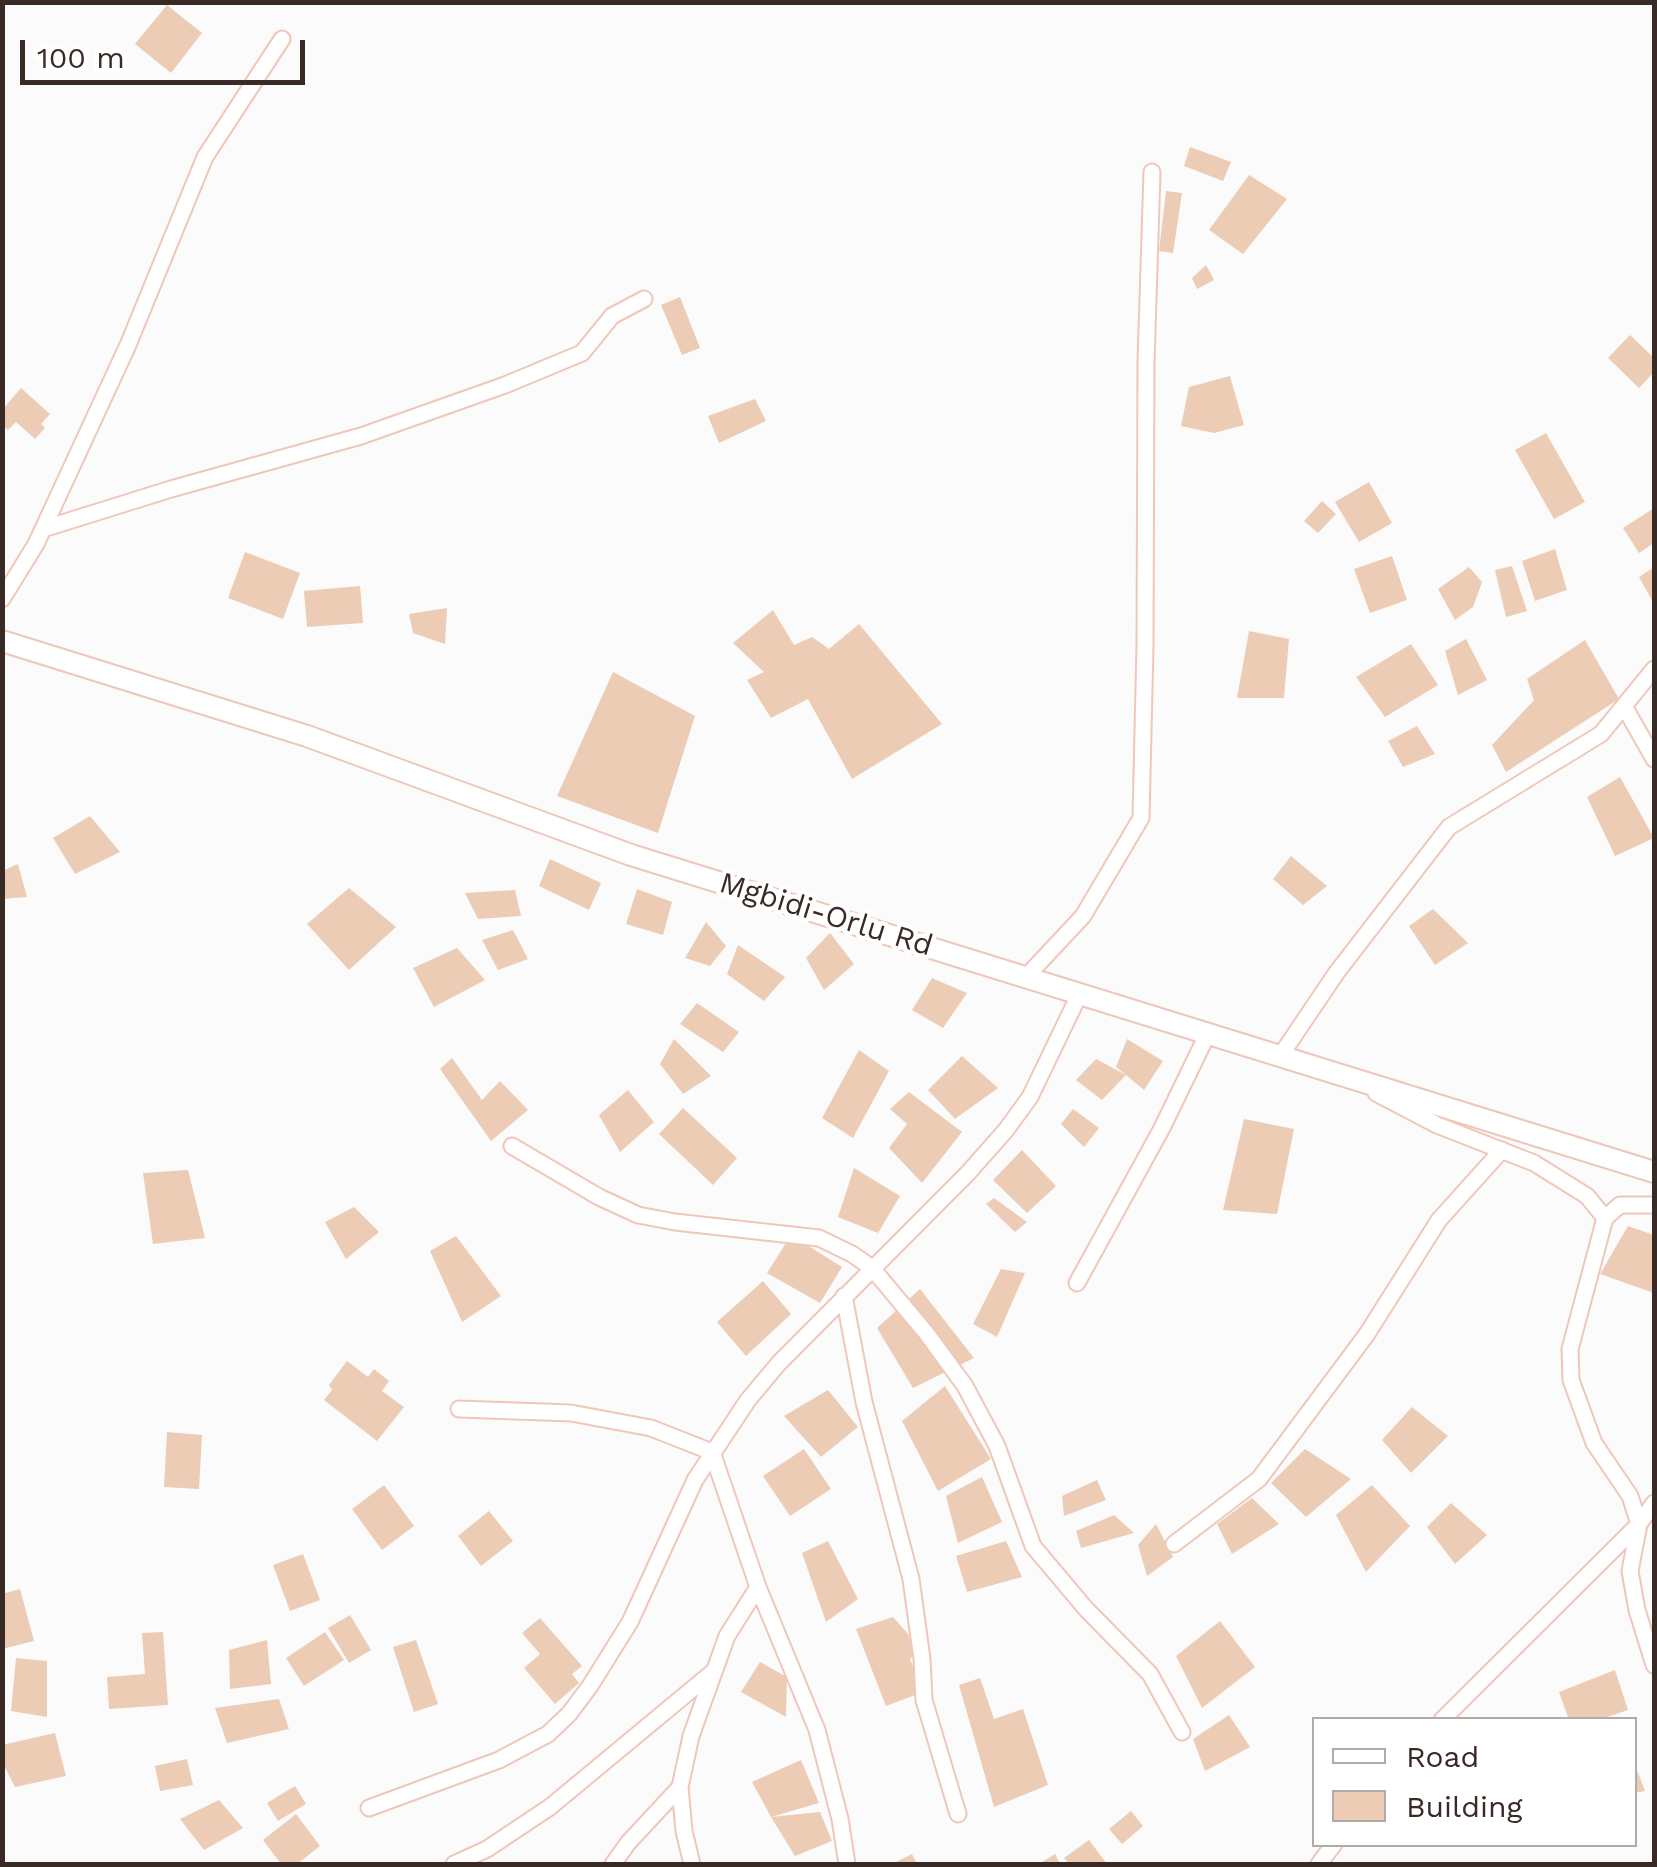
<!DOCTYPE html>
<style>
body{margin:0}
#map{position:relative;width:1657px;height:1867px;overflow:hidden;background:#fbfbfb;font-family:"Work Sans",sans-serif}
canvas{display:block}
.frame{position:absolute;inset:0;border:5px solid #392a25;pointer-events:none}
.legend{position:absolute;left:1312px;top:1717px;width:325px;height:130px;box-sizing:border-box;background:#fff;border:2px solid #b0aaa8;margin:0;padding:12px 18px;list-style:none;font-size:30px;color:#392a25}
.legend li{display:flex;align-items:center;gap:20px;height:50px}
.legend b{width:50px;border:2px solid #b0aaa8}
.scale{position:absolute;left:20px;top:40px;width:285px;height:45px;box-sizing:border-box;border:5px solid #392a25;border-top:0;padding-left:12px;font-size:30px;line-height:35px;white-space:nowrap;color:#392a25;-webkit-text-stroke:8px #fff;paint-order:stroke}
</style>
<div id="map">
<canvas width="1657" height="1867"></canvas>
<div class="frame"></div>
<ul class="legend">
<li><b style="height:12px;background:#fff"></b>Road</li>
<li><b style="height:28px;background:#ecccb4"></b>Building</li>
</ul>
<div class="scale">100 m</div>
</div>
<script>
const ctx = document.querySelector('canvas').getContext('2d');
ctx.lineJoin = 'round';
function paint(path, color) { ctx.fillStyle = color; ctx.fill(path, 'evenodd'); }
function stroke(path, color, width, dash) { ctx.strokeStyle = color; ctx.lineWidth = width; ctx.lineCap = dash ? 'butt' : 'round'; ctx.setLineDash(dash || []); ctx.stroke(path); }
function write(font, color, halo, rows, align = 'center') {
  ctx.font = font + ' "Work Sans",sans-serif'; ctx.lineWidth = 9; ctx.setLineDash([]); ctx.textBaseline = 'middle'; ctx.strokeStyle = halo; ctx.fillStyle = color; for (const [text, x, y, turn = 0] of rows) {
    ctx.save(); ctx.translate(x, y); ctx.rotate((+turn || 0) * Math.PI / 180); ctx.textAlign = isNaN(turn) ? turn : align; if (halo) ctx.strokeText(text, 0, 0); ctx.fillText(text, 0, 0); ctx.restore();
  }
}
const building = new Path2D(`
 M 167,5 L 202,33 L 171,73 L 135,44 Z
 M 1190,147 L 1231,162 L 1223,181 L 1184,166 Z
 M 1249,175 L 1287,199 L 1243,254 L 1209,230 Z
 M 1166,191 L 1182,193 L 1173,253 L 1159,251 Z
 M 1206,265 L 1214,280 L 1197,289 L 1192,278 Z
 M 680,297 L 700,348 L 682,355 L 661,305 Z
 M 1630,335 L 1654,358 L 1654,372 L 1639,388 L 1608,358 Z
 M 1230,376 L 1244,425 L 1214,433 L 1181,426 L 1189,387 Z
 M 21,388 L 50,414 L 41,424 L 45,428 L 35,439 L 16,422 L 8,430 L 2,425 L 2,410 Z
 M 755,399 L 766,421 L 719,443 L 708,416 Z
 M 1546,433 L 1585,502 L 1554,519 L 1515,450 Z
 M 1369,482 L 1392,523 L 1359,542 L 1335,502 Z
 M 1322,501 L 1336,514 L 1318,533 L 1304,521 Z
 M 1654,508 L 1654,543 L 1639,553 L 1623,528 Z
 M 1555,549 L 1567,590 L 1535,601 L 1522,561 Z
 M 245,552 L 300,573 L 283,619 L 228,598 Z
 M 1392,556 L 1407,600 L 1370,613 L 1354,569 Z
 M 1512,566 L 1527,611 L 1506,617 L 1495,570 Z
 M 1469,567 L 1482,582 L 1473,607 L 1455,620 L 1438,589 Z
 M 1654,567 L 1654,604 L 1639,577 Z
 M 360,586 L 363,623 L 307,627 L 304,591 Z
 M 447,608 L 445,644 L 413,633 L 409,614 Z
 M 773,610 L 794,645 L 812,637 L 829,649 L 859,624 L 942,724 L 852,779 L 808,699 L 771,718 L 747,680 L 764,672 L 733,643 Z
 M 1249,631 L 1289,639 L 1284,698 L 1237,698 Z
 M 1466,639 L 1487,680 L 1458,695 L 1445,651 Z
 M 1585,640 L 1619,699 L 1506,772 L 1492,745 L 1534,700 L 1527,679 Z
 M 1411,644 L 1438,685 L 1385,717 L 1356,677 Z
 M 613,672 L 695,716 L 658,833 L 557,796 Z
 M 1417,726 L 1435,754 L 1403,767 L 1388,741 Z
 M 1620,777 L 1654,838 L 1615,856 L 1587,797 Z
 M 90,816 L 120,852 L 75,874 L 53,838 Z
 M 1291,856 L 1327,886 L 1303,905 L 1273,879 Z
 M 550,859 L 601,883 L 589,910 L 539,886 Z
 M 18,864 L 27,897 L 2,899 L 2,871 Z
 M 349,888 L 396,927 L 349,970 L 307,924 Z
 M 637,889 L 672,902 L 663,935 L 626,924 Z
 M 515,890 L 521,916 L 478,919 L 465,893 Z
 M 1433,909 L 1468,943 L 1435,965 L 1409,926 Z
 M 706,922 L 726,946 L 710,966 L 685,958 Z
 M 513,930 L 528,959 L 498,970 L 482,940 Z
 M 830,933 L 854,964 L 824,990 L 806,958 Z
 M 738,945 L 785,977 L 764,1001 L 727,974 Z
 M 457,948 L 485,980 L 434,1007 L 413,968 Z
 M 932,978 L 967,993 L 943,1028 L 912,1010 Z
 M 697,1003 L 739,1032 L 723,1052 L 680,1024 Z
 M 674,1039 L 711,1076 L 683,1094 L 660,1064 Z
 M 1127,1039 L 1163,1061 L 1144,1090 L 1126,1075 L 1102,1100 L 1076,1080 L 1096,1059 L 1126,1075 L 1116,1067 Z
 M 859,1050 L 889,1071 L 853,1138 L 822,1118 Z
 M 962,1056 L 998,1088 L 955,1119 L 928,1090 Z
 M 452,1058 L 482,1100 L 500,1081 L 528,1110 L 491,1141 L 440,1069 Z
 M 628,1090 L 654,1122 L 620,1152 L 599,1115 Z
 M 909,1092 L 962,1132 L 922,1183 L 889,1148 L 907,1124 L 890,1109 Z
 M 683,1108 L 737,1158 L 713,1185 L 659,1134 Z
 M 1073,1109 L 1099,1128 L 1084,1147 L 1061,1124 Z
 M 1244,1119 L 1294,1129 L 1277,1214 L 1223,1210 Z
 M 1022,1150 L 1056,1186 L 1027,1213 L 993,1180 Z
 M 854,1168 L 900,1196 L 878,1233 L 838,1217 Z
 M 188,1170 L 205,1238 L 153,1244 L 143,1173 Z
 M 994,1198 L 1027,1222 L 1015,1232 L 986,1204 Z
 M 354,1207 L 379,1232 L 346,1259 L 325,1222 Z
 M 1628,1226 L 1654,1235 L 1654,1293 L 1600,1274 Z
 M 791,1235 L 842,1267 L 820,1303 L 767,1273 Z
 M 456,1236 L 501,1296 L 462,1322 L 430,1251 Z
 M 1001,1269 L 1025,1273 L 997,1337 L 973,1324 Z
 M 763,1281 L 791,1314 L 746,1356 L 717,1322 Z
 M 920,1289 L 974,1358 L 913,1388 L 877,1328 Z
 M 347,1361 L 368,1377 L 374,1369 L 389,1381 L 382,1391 L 404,1407 L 377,1441 L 324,1400 L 332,1390 L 329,1385 Z
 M 945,1386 L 991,1459 L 938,1491 L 902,1421 Z
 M 828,1390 L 858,1427 L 821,1457 L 784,1416 Z
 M 1412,1407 L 1448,1436 L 1411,1473 L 1382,1440 Z
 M 167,1432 L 202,1435 L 199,1489 L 164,1487 Z
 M 804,1449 L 831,1489 L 790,1516 L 763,1476 Z
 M 1305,1449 L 1351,1479 L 1306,1517 L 1271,1483 Z
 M 982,1477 L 1002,1522 L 958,1543 L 946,1496 Z
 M 1097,1480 L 1106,1500 L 1064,1516 L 1062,1496 Z
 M 384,1485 L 414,1526 L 382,1550 L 352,1509 Z
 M 1372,1485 L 1410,1526 L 1366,1572 L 1336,1515 Z
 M 1252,1498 L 1279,1524 L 1232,1554 L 1217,1524 Z
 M 1451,1503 L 1487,1535 L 1455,1564 L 1427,1527 Z
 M 489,1511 L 513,1541 L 481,1566 L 458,1536 Z
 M 1114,1515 L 1134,1533 L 1081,1548 L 1076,1531 Z
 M 1156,1524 L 1173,1557 L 1147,1576 L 1138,1545 Z
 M 828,1541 L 858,1599 L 826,1622 L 802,1553 Z
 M 1006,1541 L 1022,1577 L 967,1592 L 956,1556 Z
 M 303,1554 L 320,1600 L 290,1611 L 273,1565 Z
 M 20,1589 L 34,1641 L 2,1649 L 2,1594 Z
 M 350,1615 L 371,1650 L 349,1663 L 328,1628 Z
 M 893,1617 L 908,1634 L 915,1654 L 910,1659 L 923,1692 L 886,1706 L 856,1629 Z
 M 540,1618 L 582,1666 L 572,1674 L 579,1683 L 555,1704 L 524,1668 L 540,1654 L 522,1633 Z
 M 1220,1621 L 1255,1667 L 1202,1708 L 1176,1656 Z
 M 163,1632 L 168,1705 L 109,1709 L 107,1677 L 145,1674 L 142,1633 Z
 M 325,1632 L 344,1660 L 304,1686 L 286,1658 Z
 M 267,1640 L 271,1684 L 230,1689 L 229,1650 Z
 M 416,1640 L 438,1704 L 414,1712 L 393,1647 Z
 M 16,1658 L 47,1661 L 47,1717 L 11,1711 Z
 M 760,1662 L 787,1677 L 786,1717 L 741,1692 Z
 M 1615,1670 L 1628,1710 L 1598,1720 L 1569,1720 L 1559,1692 Z
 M 980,1678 L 994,1719 L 1023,1709 L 1048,1785 L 994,1807 L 959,1685 Z
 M 279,1699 L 289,1729 L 227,1743 L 215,1708 Z
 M 1229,1715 L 1250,1747 L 1205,1771 L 1193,1739 Z
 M 55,1733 L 66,1776 L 15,1787 L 2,1762 L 2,1745 Z
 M 187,1759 L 193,1785 L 160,1791 L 155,1766 Z
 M 801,1760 L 819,1803 L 771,1817 L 752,1782 Z
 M 1635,1765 L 1645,1791 L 1634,1793 Z
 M 295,1786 L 306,1804 L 278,1821 L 267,1803 Z
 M 219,1800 L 243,1828 L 204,1850 L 180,1819 Z
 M 1131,1811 L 1143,1826 L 1122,1844 L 1109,1829 Z
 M 820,1812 L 832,1841 L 795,1856 L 771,1817 Z
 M 296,1814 L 320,1846 L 297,1864 L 281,1864 L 263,1840 Z
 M 1089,1840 L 1107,1864 L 1069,1864 L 1064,1858 Z
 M 912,1854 L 917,1864 L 892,1864 Z
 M 1055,1854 L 1060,1864 L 1039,1864 Z`);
const street = new Path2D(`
 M 43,529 L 171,489 L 361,436 L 505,385 L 582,353 L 612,316 L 644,299
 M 2,599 L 36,544 L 128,345 L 205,157 L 282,39
 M 1624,706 L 1654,759
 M 1026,977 L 1083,916 L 1141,818 L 1145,645 L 1146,362 L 1152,172
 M 1281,1055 L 1337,972 L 1449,827 L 1601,734 L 1654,669
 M 1376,1093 L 1437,1125 L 1534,1163 L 1587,1196 L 1605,1218
 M 512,1146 L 599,1197 L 638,1215 L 675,1222 L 819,1238 L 852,1254 L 872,1268 L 927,1334 L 965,1386 L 997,1446 L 1033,1546 L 1086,1609 L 1150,1674 L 1182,1732
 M 1654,1205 L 1620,1205 L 1605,1218 L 1570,1349 L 1571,1380 L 1594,1443 L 1630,1496 L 1639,1524 L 1630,1571 L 1637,1610 L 1654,1665
 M 1077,1283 L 1162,1128 L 1208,1033
 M 844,1296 L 864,1402 L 911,1579 L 922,1659 L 924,1700 L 958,1814
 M 459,1409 L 571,1413 L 651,1428 L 712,1452 L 758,1587 L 817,1730 L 840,1819 L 847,1864
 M 1174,1544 L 1259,1479 L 1367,1334 L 1439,1220 L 1502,1150
 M 1442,1720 L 1639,1524 L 1654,1503
 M 369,1808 L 499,1760 L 548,1734 L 569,1714 L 590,1686 L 630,1622 L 695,1480 L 748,1400 L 779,1363 L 968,1173 L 1006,1130 L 1030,1097 L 1080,993
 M 454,1864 L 487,1849 L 550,1807 L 714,1671
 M 613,1864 L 628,1843 L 680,1787
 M 692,1864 L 684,1831 L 680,1787 L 691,1736 L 727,1636 L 758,1587
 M 1319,1864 L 1334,1844`);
const secondary = new Path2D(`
 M 2,641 L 307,736 L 631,855 L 1654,1172`);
const streetNames = [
 ["Mgbidi-Orlu Rd",826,915,17]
];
paint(building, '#ecccb4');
stroke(street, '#efc7ba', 19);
stroke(secondary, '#efc7ba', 24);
stroke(street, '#fff', 15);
stroke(secondary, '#fff', 20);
write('30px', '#392a25', '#fff', streetNames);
</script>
